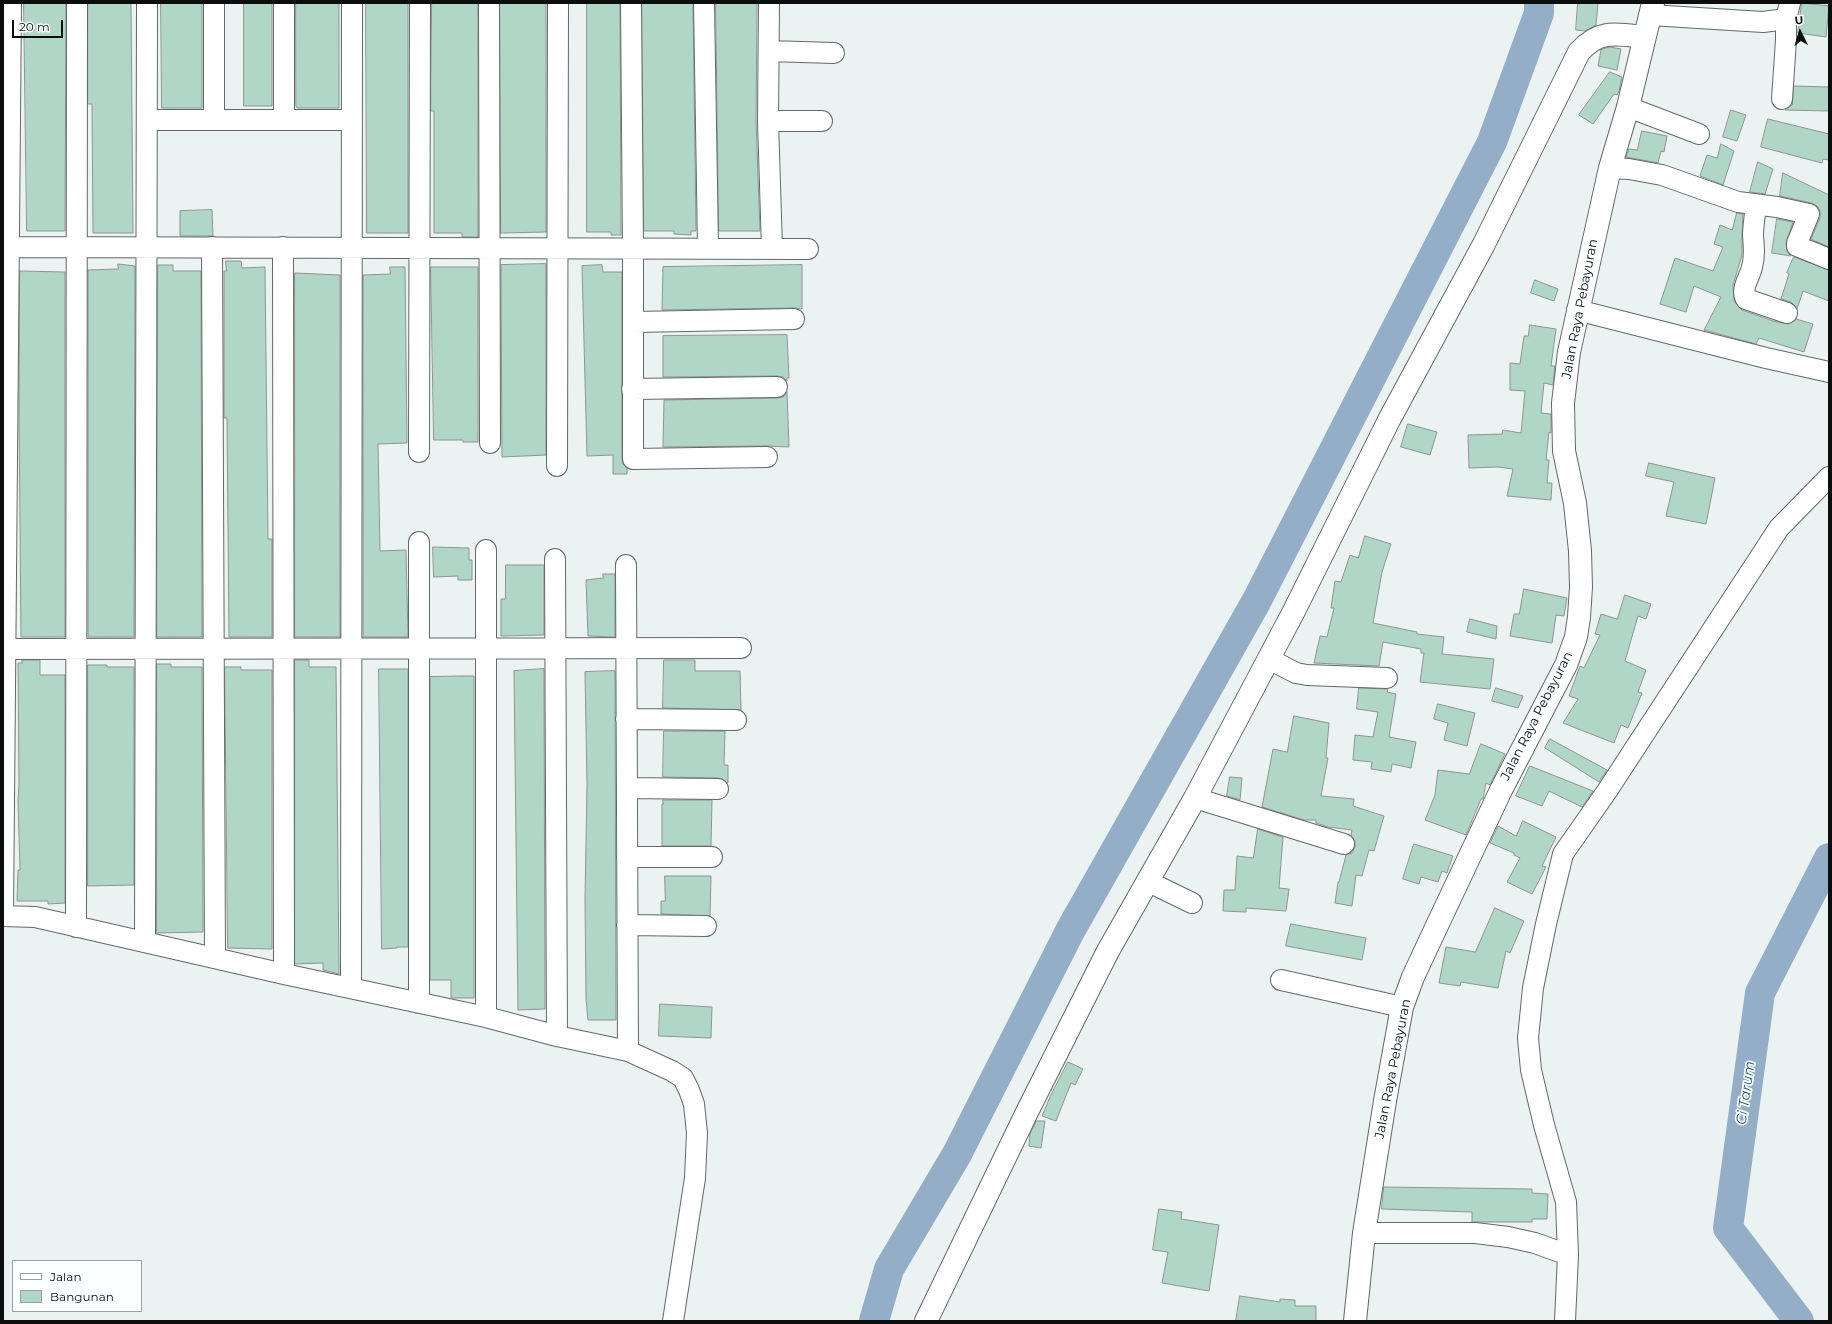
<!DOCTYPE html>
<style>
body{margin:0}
#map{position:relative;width:1832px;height:1324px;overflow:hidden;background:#ebf2f2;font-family:Montserrat,sans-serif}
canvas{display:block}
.frame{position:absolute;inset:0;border:4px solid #0c0e0e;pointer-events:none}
.legend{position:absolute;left:12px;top:1260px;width:130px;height:52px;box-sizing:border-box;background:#faffff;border:1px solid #9b9f9f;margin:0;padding:5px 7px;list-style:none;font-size:12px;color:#0c0e0e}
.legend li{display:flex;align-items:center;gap:8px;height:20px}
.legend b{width:20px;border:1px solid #9b9f9f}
.north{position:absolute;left:1780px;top:12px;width:40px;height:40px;-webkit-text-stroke:3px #faffff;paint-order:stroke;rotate:355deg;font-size:11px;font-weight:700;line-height:16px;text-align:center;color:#0c0e0e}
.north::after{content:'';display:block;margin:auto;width:14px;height:18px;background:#0c0e0e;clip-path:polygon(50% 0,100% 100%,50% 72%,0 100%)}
.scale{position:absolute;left:12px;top:20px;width:51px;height:18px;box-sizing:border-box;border:2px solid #0c0e0e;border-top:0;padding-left:5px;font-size:12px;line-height:14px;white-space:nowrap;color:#0c0e0e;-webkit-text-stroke:3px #faffff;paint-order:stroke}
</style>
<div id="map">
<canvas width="1832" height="1324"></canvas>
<div class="frame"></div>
<ul class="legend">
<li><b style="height:5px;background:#fff"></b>Jalan</li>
<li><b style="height:11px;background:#afd6c7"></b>Bangunan</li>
</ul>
<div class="north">U</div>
<div class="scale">20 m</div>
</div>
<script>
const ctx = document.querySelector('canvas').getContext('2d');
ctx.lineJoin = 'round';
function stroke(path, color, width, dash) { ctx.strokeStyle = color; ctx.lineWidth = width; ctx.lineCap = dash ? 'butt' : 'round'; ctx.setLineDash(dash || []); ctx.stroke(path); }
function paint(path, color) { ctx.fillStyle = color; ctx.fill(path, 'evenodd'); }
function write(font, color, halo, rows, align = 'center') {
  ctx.font = font + ' Montserrat,sans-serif'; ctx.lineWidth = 3.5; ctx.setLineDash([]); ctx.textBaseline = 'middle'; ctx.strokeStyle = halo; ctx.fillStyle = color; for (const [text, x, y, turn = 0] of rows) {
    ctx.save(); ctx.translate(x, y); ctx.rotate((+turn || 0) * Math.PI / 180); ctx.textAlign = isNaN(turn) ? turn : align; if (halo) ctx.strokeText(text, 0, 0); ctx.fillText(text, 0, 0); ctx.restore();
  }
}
const river = new Path2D(`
 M 874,1321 L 889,1269 L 957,1154 L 1070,931 L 1256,602 L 1492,142 L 1539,13 L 1539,3
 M 1799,1321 L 1728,1228 L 1760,993 L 1829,858`);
const building = new Path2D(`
 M 24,3 L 66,3 L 65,231 L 27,231 Z
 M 88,3 L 131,3 L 133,233 L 93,233 L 92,104 L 88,104 Z
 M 161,3 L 202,3 L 202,108 L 162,108 Z
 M 244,3 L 272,3 L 272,106 L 244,106 Z
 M 296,3 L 339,3 L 339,108 L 297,108 L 296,106 Z
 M 366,3 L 408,3 L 408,233 L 367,233 Z
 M 432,3 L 478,3 L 478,237 L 462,237 L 462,233 L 434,233 L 434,111 L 431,111 Z
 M 500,3 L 546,3 L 546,232 L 501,233 Z
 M 587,3 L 620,3 L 621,235 L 611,235 L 611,232 L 587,232 Z
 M 642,3 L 693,3 L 696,231 L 691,231 L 691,235 L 674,234 L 674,231 L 644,231 Z
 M 716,3 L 757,3 L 756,121 L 760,231 L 719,231 Z
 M 1578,3 L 1598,3 L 1596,25 L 1585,31 L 1576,30 Z
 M 1802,3 L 1829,6 L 1826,37 L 1798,33 Z
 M 1610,47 L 1621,49 L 1617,70 L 1598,66 L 1601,50 Z
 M 1610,72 L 1622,77 L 1619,91 L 1617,95 L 1614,94 L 1593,124 L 1579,115 Z
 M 1794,86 L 1829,87 L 1829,111 L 1785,110 L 1792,105 Z
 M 1731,110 L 1746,115 L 1737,141 L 1723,137 Z
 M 1768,119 L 1829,134 L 1829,160 L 1823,159 L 1822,163 L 1761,147 Z
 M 1642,131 L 1667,136 L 1664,152 L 1661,151 L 1658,163 L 1626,157 L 1629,149 L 1637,150 Z
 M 1721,144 L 1734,151 L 1723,185 L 1700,176 L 1707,155 L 1717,158 Z
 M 1758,162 L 1773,169 L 1765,194 L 1750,192 Z
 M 1783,173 L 1829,195 L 1829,247 L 1811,239 L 1820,218 L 1820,211 L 1817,206 L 1811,203 L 1780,196 Z
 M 212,210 L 213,236 L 180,236 L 180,211 Z
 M 1737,213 L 1743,214 L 1742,236 L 1742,255 L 1733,285 L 1734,301 L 1742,310 L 1773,321 L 1789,324 L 1796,319 L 1813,324 L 1804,352 L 1759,338 L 1756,344 L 1704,330 L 1721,297 L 1694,286 L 1686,312 L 1660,304 L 1675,258 L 1713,271 L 1723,247 L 1714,244 L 1720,225 L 1732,230 Z
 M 1777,219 L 1793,222 L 1786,243 L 1787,252 L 1791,256 L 1772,253 Z
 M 1794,257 L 1829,270 L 1829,301 L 1803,291 L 1797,309 L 1791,302 L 1781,299 L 1789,274 L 1787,273 Z
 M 226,261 L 241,261 L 242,268 L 265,267 L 268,539 L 272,539 L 272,637 L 229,637 L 227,418 L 224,418 L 224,271 L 226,271 Z
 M 118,264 L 135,266 L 134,637 L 88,637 L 88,270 L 118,269 Z
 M 546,264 L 546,455 L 502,457 L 501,265 Z
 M 158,265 L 173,265 L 173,271 L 201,271 L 202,637 L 157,637 Z
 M 602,265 L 603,272 L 622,272 L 622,459 L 623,464 L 627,468 L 627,474 L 613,474 L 613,455 L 587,456 L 582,266 Z
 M 802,265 L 802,309 L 794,308 L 662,310 L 663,267 Z
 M 390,267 L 405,267 L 407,443 L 378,444 L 380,551 L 406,550 L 408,637 L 363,637 L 363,275 L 390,274 Z
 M 431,267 L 478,267 L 478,442 L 463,442 L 463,440 L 434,440 Z
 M 20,271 L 65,272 L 65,637 L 21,637 L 19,411 Z
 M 295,273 L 340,275 L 340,637 L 295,637 Z
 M 1535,280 L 1558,289 L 1554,301 L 1531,293 Z
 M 1530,325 L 1556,329 L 1551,366 L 1555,366 L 1553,385 L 1544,383 L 1541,413 L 1551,414 L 1551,433 L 1549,432 L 1546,460 L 1549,460 L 1547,483 L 1552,483 L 1551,500 L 1507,496 L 1513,469 L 1498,467 L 1469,468 L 1468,435 L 1502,434 L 1503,430 L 1521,433 L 1525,391 L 1510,390 L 1510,363 L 1520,364 L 1524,336 L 1528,336 Z
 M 787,335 L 789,378 L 787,378 L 787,381 L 783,377 L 777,376 L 663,377 L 663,336 Z
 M 787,392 L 789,447 L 767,446 L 663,447 L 664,400 L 777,398 L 783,397 Z
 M 1408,424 L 1437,432 L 1430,455 L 1401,447 Z
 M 1649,463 L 1715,478 L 1706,524 L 1666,516 L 1674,482 L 1646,476 Z
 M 1365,536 L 1391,544 L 1382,572 L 1373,623 L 1417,632 L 1417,634 L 1444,637 L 1442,654 L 1494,659 L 1490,689 L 1420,682 L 1424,653 L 1421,653 L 1421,649 L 1383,642 L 1379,666 L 1314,663 L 1320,636 L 1327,637 L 1334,608 L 1331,608 L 1335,581 L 1341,582 L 1350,555 L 1358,558 Z
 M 433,547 L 469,548 L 469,560 L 472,560 L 472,580 L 458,580 L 458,576 L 434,577 Z
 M 506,565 L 544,565 L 544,635 L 501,636 L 501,599 L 505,599 Z
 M 603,574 L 615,574 L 615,637 L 588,636 L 586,580 L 603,578 Z
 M 1524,589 L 1567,598 L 1564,616 L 1556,615 L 1552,643 L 1510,636 L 1514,614 L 1519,614 Z
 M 1625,595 L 1651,604 L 1646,619 L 1638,616 L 1625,661 L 1646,670 L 1638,692 L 1642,693 L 1628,728 L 1621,725 L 1614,743 L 1563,723 L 1578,699 L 1569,696 L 1580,666 L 1584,668 L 1600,635 L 1595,634 L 1601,614 L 1617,619 Z
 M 1470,619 L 1497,626 L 1496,639 L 1467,632 Z
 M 22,660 L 40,660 L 40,675 L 65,675 L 65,903 L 48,904 L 48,901 L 17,901 L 18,870 L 20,870 L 18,801 L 19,785 L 18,663 L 22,663 Z
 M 295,660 L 309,660 L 309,667 L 336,667 L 339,974 L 323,970 L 323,963 L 295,964 Z
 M 664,660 L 695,660 L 695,671 L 740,671 L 741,710 L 663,708 Z
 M 157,664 L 171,664 L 171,667 L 202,667 L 203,932 L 157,933 Z
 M 88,665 L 107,665 L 107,667 L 134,667 L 134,885 L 88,886 Z
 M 225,667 L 241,667 L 241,670 L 272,670 L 272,949 L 228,948 Z
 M 379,669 L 408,669 L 408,947 L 397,947 L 397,948 L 382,949 Z
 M 544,669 L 545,1009 L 518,1010 L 514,671 Z
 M 615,671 L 616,1020 L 588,1020 L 586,999 L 585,899 L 587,785 L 585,672 Z
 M 459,676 L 474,676 L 474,998 L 451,998 L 451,980 L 430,980 L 430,677 Z
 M 1359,688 L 1388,689 L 1387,692 L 1396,694 L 1389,737 L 1416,742 L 1411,768 L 1392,764 L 1391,772 L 1371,769 L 1372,762 L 1353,760 L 1355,735 L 1373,737 L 1378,712 L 1357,709 Z
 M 1496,688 L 1523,696 L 1518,708 L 1492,701 Z
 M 1438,704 L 1475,713 L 1467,746 L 1444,740 L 1448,723 L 1434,719 Z
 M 1294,716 L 1329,723 L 1326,758 L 1328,758 L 1321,796 L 1354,799 L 1353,806 L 1384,816 L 1374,851 L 1369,850 L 1362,876 L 1356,875 L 1352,906 L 1335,903 L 1338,882 L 1339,882 L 1346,855 L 1352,853 L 1355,847 L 1355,841 L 1351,835 L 1352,830 L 1328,827 L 1316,823 L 1316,820 L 1304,820 L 1262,807 L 1273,749 L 1287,752 Z
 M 664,731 L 725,731 L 724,765 L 728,765 L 728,783 L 718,778 L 663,777 Z
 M 1550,739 L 1607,770 L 1599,782 L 1545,748 Z
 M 1481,744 L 1505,754 L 1490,785 L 1486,783 L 1483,799 L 1481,799 L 1466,835 L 1425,820 L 1435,795 L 1438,770 L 1469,774 Z
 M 1530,766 L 1593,791 L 1582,807 L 1549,791 L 1542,806 L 1516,796 Z
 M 1230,777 L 1242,778 L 1240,800 L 1227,796 Z
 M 663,800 L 712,800 L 711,846 L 662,846 L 662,804 L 663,804 Z
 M 1523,821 L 1556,837 L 1542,866 L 1546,867 L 1532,894 L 1507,882 L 1520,858 L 1514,855 L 1514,853 L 1490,843 L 1498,826 L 1516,836 Z
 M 1258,829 L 1283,837 L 1279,888 L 1289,889 L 1286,911 L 1246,908 L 1246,912 L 1223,911 L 1224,890 L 1235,890 L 1237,856 L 1253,858 Z
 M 1414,844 L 1453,856 L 1447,873 L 1442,871 L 1438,882 L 1421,877 L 1419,884 L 1403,879 Z
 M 665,876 L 711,876 L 710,916 L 661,914 L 661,901 L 665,901 Z
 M 1495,908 L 1524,921 L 1510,953 L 1506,951 L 1498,988 L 1461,982 L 1460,986 L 1439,983 L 1446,947 L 1475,952 Z
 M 1291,924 L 1366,938 L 1362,960 L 1286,946 Z
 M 660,1004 L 712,1007 L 711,1038 L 659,1036 Z
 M 1068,1062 L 1083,1069 L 1075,1085 L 1071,1083 L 1056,1121 L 1042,1116 L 1050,1097 Z
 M 1037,1121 L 1045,1121 L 1041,1148 L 1029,1146 L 1030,1134 Z
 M 1384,1187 L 1532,1189 L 1532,1193 L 1548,1194 L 1547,1219 L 1532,1219 L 1532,1222 L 1472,1222 L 1472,1212 L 1382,1209 Z
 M 1159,1209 L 1182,1212 L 1181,1219 L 1219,1225 L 1209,1291 L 1162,1283 L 1168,1252 L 1153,1250 Z
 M 1240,1296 L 1280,1302 L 1280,1299 L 1295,1300 L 1295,1306 L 1316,1306 L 1316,1321 L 1236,1321 Z`);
const street = new Path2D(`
 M 11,3 L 3,916 L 35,917 L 284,974 L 486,1017 L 557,1036 L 628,1051 L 672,1071 L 683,1078 L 689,1090 L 694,1104 L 697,1133 L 695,1178 L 673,1321
 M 284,3 L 284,120
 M 489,3 L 490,443
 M 631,3 L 633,249 L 633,459 L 767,457
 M 704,3 L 708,247
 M 769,3 L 768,121 L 772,249
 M 1650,15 L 1763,22 L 1786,19 L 1790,3
 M 769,51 L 834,53
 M 1782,99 L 1786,40 L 1786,19
 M 1628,107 L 1699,134
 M 147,120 L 351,120
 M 214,120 L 214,3
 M 768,121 L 822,121
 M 1610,168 L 1629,169 L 1662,175 L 1738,202 L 1777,207 L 1809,214 L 1797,243 L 1797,246 L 1829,259
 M 1756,205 C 1755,215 1753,226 1753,236 C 1754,247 1755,256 1752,267 C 1750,277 1740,289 1746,299 L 1787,313
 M 3,247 L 808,249
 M 212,247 L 215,957
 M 283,247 L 284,974
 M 1577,310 L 1766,358 L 1829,372
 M 634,322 L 794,319
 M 632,389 L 777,387
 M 419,452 L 420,3
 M 557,466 L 558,3
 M 419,542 L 419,1003
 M 555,559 L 557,1036
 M 626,565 L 628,1051
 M 3,649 L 741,648
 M 1269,659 L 1296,673 L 1307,675 L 1387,678
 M 626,719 L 736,720
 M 627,788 L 718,789
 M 1195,798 L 1344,844
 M 627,857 L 712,857
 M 1149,882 L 1192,903
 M 627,925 L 706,926
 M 76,927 L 77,3
 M 145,942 L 147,3
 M 1281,980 L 1402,1007
 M 351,988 L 352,3
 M 486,1017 L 486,550
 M 1364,1233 L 1475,1233 L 1508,1237 L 1535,1243 L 1568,1255
 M 1565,1321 L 1568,1255 L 1566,1202 L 1544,1125 L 1531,1070 L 1528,1038 L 1533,988 L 1546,924 L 1563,854 L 1607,791 L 1779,528 L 1829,477`);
const secondary = new Path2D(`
 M 926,1321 L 1028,1110 L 1108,951 L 1195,798 L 1294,611 L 1389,420 L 1484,244 L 1579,52 C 1599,29 1617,34 1644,37
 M 1355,1321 L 1364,1233 L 1385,1101 L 1402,1007 L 1413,977 L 1434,932 L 1501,790 L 1566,665 L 1576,637 L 1579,617 L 1581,587 L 1580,551 L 1575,503 L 1564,451 L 1563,403 L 1569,352 L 1610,168 L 1628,107 L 1653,3`);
const streetNames = [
 ["Jalan Raya Pebayuran",1580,309,-79],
 ["Jalan Raya Pebayuran",1537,716,-63],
 ["Jalan Raya Pebayuran",1393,1069,-79]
];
const waterNames = [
 ["Ci Tarum",1746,1093,-82]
];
stroke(river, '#94aec7', 30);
paint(building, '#afd6c7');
stroke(building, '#8f9492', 1);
stroke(street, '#626868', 22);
stroke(secondary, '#626868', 24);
stroke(street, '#fff', 20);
stroke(secondary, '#fff', 22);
write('13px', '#0c0e0e', '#faffff', streetNames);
write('italic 14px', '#264f74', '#faffff', waterNames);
</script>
